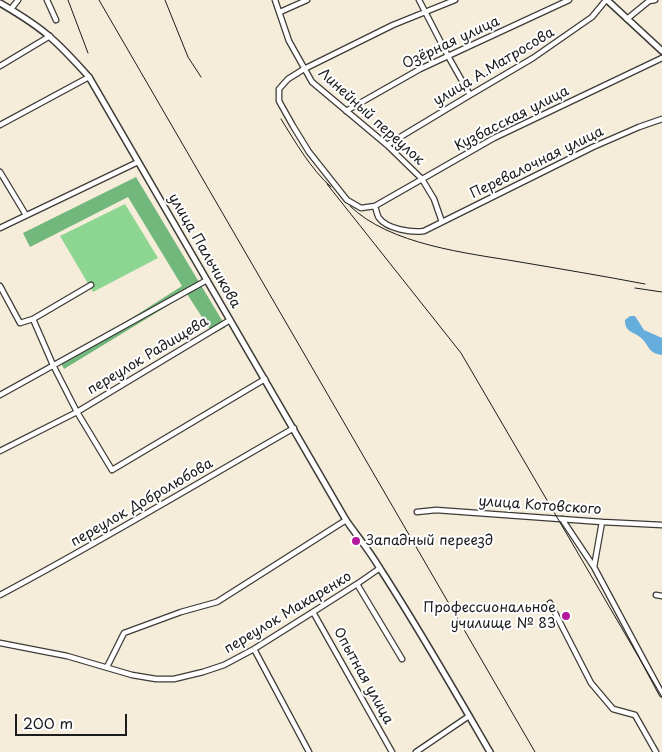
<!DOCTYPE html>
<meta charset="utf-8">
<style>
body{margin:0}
#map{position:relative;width:662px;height:752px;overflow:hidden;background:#f5edda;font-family:"Playpen Sans",sans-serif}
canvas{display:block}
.scale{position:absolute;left:15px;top:714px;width:112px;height:22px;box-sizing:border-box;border:2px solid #1c1c1c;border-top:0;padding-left:6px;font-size:15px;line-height:18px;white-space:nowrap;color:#1c1c1c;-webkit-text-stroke:4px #fff;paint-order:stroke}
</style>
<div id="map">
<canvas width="662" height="752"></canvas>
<div class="scale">200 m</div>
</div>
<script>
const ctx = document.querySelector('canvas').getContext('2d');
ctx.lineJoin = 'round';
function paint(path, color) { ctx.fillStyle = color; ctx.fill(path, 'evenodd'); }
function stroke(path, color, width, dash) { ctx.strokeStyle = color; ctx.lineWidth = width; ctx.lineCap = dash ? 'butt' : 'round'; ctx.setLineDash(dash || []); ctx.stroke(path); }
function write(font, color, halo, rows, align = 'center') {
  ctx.font = font + ' "Playpen Sans",sans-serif'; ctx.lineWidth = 4; ctx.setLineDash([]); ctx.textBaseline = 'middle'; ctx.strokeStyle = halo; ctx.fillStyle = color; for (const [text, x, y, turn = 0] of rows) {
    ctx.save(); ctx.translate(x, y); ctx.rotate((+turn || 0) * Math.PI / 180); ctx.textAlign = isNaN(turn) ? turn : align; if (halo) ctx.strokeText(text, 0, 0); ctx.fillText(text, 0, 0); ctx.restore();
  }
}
const green = new Path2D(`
 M 125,204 L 158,258 L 93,292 L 60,236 Z`);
const forest = new Path2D(`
 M 136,177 L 226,327 L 213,334 L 187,294 L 64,369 L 61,363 L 182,286 L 128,197 L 30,247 L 23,233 Z`);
const water = new Path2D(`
 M 630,316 L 635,316 L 644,330 L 662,338 L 662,355 C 647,353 650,345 640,337 C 632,331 625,332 625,320 Z`);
const minor = new Path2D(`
 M 47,0 L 56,20
 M 275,0 L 289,41 L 312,82 L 387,145 L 422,179 L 434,199 L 442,222
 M 419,0 L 448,56 L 470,95
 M 455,0 L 393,25 L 304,69 L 288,79 L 279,89 L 279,101 L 293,126 L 309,152 L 347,200 L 361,208 L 375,206 C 376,209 377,215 379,218 C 387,229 412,233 424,231 L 593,147 L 639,127 L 662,119
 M 11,9 L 18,0
 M 280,12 L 307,0
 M 627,19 L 649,1 L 655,0
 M 0,66 L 50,36
 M 346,111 L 420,69 L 569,0
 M 0,125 L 89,77
 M 387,145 L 470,95 L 533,58 L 592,17 L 606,0
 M 0,172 L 26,215
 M 375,206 L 494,138 L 662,58
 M 0,228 L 138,162
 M 0,286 L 20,323 L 33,319 L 53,365 L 77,412 L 112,470 L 265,379
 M 33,319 L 91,285
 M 0,395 L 207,280
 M 0,451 L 77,412 L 230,320
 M 417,512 L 436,510 L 602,522 L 662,525
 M 562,519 L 594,567 L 662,694
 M 594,567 L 602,522
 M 357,584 L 402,659
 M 0,595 C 100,542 196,484 294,428
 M 656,595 L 662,596
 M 550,603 L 591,683 L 613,709 L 635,715 L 656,752
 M 313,612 L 392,752
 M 0,643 L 67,656 L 132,675 L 156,679 L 174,679 L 203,672 L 224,665 L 254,649 L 313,612 L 357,584 L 380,568
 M 254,649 L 309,752
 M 107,667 L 124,633 L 181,612 L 217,602 L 346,520
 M 416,752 L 469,716`);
const major = new Path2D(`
 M 607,0 L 662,51
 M 0,3 C 17,13 36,24 51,38 C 65,50 77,64 89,77 L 346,520 C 357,536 369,550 379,567 C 418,627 454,690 490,752`);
const rail = new Path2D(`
 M 68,0 L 88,53
 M 99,0 L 535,752
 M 165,0 L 188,57 L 201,77
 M 281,119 C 296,143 310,168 331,187
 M 327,184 L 461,353 L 662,697
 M 350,206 C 390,245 467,253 520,262 C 561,269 603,276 645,284
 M 635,288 L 662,292`);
const markers = [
 [356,541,5,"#b5179e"],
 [566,616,5,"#b5179e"]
];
const streetNames = [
 ["Озёрная улица",451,43,-25],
 ["улица А.Матросова",494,67,-31],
 ["Линейный переулок",371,117,42],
 ["Кузбасская улица",512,119,-27],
 ["Перевалочная улица",537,163,-26],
 ["улица Пальчикова",204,251,60],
 ["переулок Радищева",148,356,-31],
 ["переулок Добролюбова",142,503,-30],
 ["улица Котовского",540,506,4],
 ["переулок Макаренко",288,613,-31],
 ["Опытная улица",363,676,61]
];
const poiNames = [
 ["Западный переезд",366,541],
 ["Профессиональное",556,608,"right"],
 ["училище № 83",556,624,"right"]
];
paint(green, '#8dd691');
paint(forest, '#72b77b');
paint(water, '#65addc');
stroke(minor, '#3d3b38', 7);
stroke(major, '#3d3b38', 8);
stroke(minor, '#fff', 4.5);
stroke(major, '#fff', 5);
stroke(rail, '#1c1c1c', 1);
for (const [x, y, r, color] of markers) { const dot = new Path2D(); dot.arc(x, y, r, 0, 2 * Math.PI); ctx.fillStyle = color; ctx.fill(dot); stroke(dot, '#fff', 2); }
write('14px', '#1c1c1c', '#fff', streetNames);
write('14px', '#1c1c1c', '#fff', poiNames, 'left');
</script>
